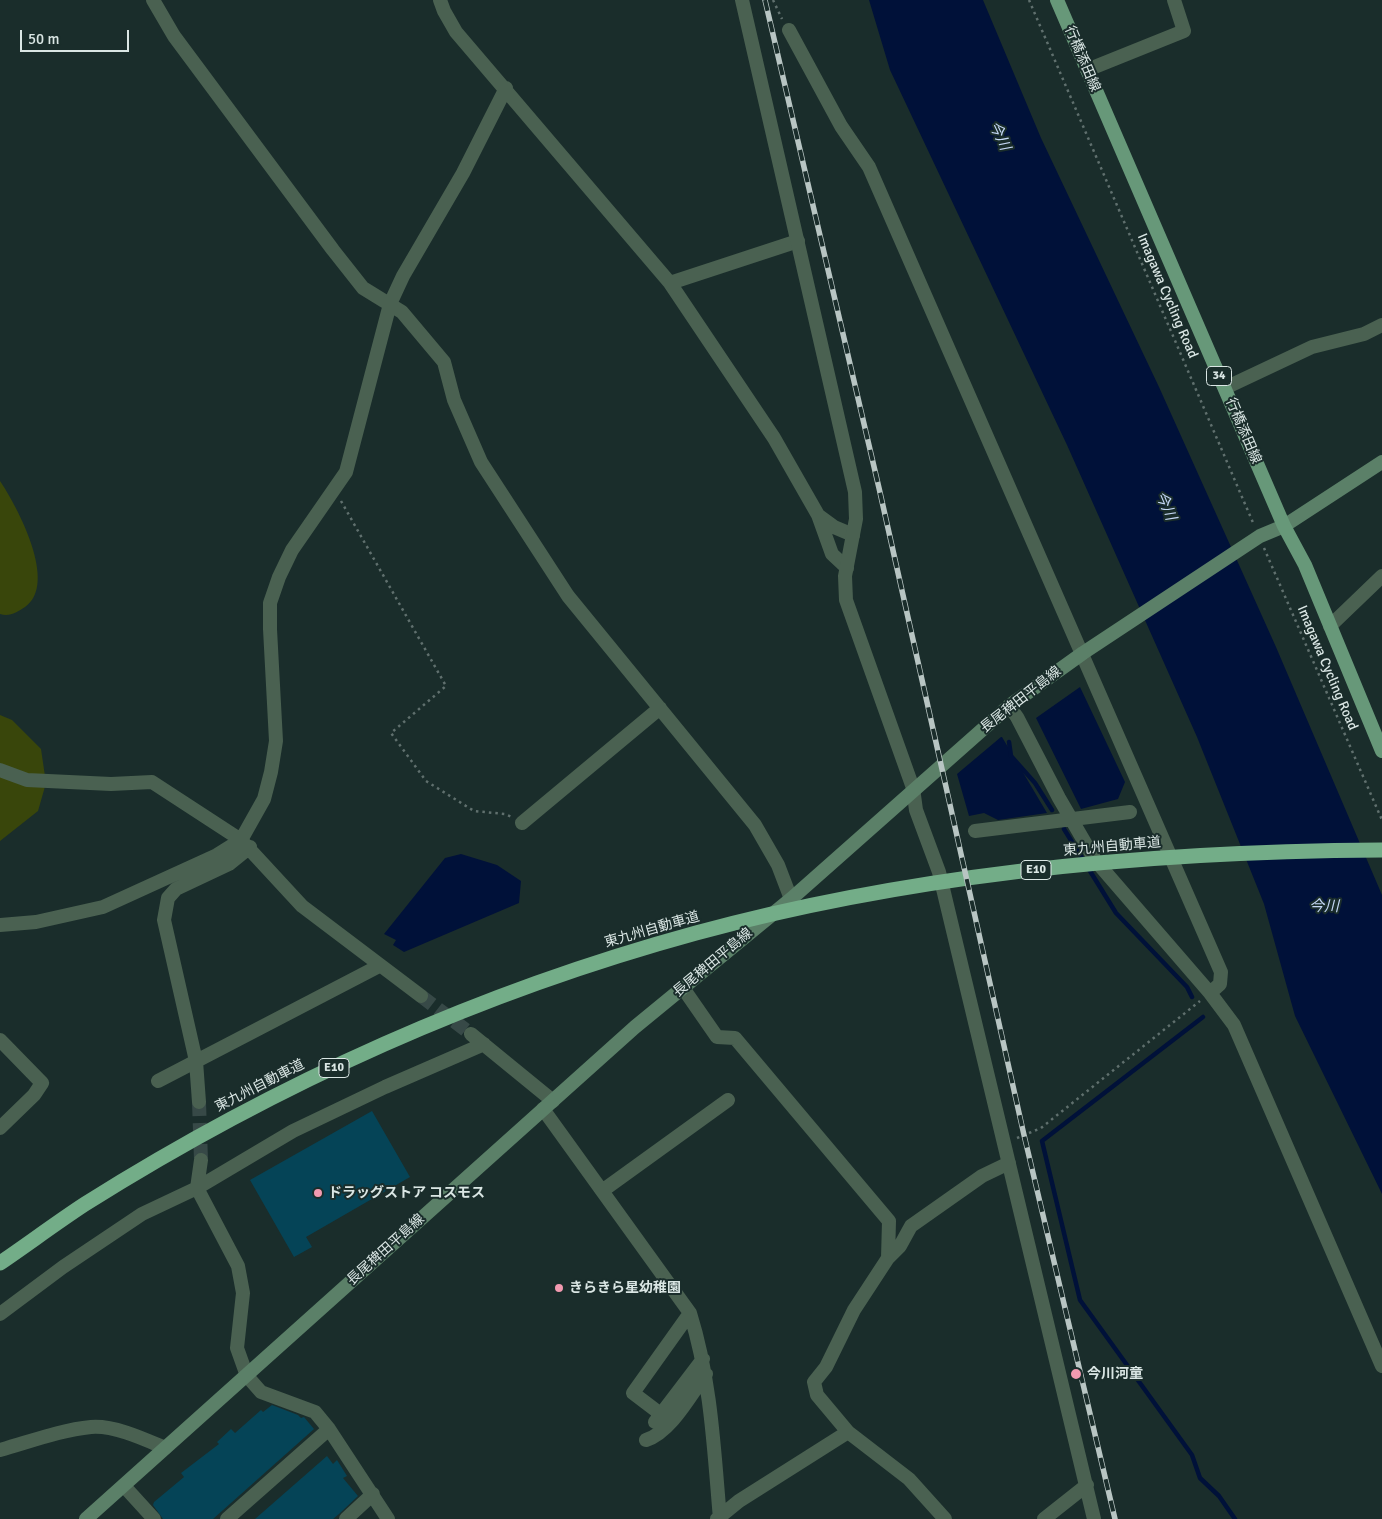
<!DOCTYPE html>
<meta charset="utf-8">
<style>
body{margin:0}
#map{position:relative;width:1382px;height:1519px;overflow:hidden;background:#1a2d2b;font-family:Signika,sans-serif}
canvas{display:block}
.scale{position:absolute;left:20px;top:30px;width:109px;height:22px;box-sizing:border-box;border:2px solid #dae6e4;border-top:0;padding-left:6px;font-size:15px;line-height:18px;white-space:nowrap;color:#dae6e4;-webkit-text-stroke:4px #1a2d2b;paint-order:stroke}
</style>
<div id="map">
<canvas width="1382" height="1519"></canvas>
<div class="scale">50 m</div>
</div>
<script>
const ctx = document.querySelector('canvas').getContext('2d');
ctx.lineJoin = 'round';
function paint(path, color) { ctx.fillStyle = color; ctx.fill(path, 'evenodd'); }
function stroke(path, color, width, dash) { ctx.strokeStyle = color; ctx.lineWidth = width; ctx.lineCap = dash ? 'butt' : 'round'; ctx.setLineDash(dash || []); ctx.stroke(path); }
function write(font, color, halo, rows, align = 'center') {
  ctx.font = font + ' Signika,"Noto Sans JP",sans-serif'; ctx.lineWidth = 4; ctx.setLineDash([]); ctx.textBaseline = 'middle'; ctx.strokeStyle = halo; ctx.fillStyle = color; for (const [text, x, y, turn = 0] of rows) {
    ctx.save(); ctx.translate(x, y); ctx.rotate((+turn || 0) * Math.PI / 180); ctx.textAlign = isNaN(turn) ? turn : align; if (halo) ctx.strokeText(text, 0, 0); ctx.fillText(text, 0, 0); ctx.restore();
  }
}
const green = new Path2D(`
 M 0,481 C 17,506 59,584 25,607 C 17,612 10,617 0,614 Z
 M 0,715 L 12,720 L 41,749 L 46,783 L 38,811 L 0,841 Z`);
const water = new Path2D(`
 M 869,0 L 983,0 L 1041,138 L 1159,387 L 1276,647 L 1382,895 L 1382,1194 L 1295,1016 L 1264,904 L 1197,737 L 1067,445 L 890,70 Z
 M 1080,687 L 1125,782 L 1118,799 L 1081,809 L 1036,718 Z
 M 1001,737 L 1002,737 L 1047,813 L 998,820 L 984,813 L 969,816 L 957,774 Z
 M 461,854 L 497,865 L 521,881 L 519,903 L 404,952 L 393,945 L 396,940 L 384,934 L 445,858 Z`);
const stream = new Path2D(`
 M 1009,742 L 1011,756 L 1035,783 L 1052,810
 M 1064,829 L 1116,913 L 1187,987 L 1192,997
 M 1203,1017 L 1042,1141 L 1080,1300 L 1192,1455 L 1200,1478 L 1219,1496 L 1235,1519`);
const building = new Path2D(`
 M 372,1111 L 410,1177 L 306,1237 L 312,1247 L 294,1257 L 250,1180 Z
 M 272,1405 L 298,1415 L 301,1418 L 304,1417 L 314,1429 L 213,1519 L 163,1519 L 153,1505 L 154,1502 L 184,1477 L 181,1473 L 219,1444 L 217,1442 L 231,1429 L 235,1433 L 261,1410 L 263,1412 Z
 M 327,1456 L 333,1464 L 337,1460 L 347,1476 L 343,1478 L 358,1496 L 339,1514 L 333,1519 L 255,1519 Z`);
const minorTunnel = new Path2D(`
 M 421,996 L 471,1034
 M 199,1102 L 201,1160`);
const path = new Path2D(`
 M 773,0 L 782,19
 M 1029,0 L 1254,525
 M 341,501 L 446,686 L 391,733 L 426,781 L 474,811 L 505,814 L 512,817
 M 1264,548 L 1382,820
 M 1017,1138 L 1041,1128 L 1200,1001`);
const minor = new Path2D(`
 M 153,0 L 174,36 L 333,250 L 363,288 L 402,312 L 444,362 L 454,400 L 481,462 L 568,596 L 755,825 L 778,865 L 791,899
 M 440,0 L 444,11 L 456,32 L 670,283 L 774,438 L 818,515 L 832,554 L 847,568
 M 789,30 L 841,126 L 869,167 L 1221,972 L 1220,984 L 1210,993 L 1234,1025 L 1382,1366
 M 1087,70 L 1184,31 L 1174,0
 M 670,283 L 798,241
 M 1225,388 L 1312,347 L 1364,334 L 1382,325
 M 819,516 L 834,527 L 853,535
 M 1330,626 L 1382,576
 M 1009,706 L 1017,717 L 1059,798 L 1095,860 L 1210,993
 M 0,770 L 27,780 L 111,784 L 152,782 L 241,840 L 302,906 L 421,996
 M 913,788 L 916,810 L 939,872 L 1094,1519
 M 522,823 L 660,708
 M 975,831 L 1130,812
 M 0,925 L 36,922 L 103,907 L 217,855 L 241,840 L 264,799 L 271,772 L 276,741 L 270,629 L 270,603 L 279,577 L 292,550 L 346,472 L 390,304 L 403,276 L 463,173 L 506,88
 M 683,988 L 717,1037 L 735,1038 L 889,1221 L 888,1258
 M 471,1034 L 553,1101
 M 0,1040 L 42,1083 L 34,1095 L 0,1128
 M 158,1081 L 379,966
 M 199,1102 L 196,1061 L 164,920 L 168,898 L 176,889 L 229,864 L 250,847
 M 543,1109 L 690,1313 C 711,1380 714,1450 720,1519
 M 201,1160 L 197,1188 L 238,1266 L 243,1293 L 237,1348 L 247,1376 L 261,1392 L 315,1412 L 329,1429 L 388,1519
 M 602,1191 L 728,1100
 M 0,1314 L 63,1267 L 142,1214 L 197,1188 L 293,1131 L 385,1087 L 484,1044
 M 662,1415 L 633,1393 L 690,1313
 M 655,1422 L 703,1359
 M 848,1432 L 817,1395 L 814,1382 L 826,1367 L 854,1310 L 888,1258 L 900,1246 L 911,1226 L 982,1176 L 1009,1163
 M 646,1440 C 671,1432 691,1394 706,1374
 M 0,1450 C 29,1442 60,1430 91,1427 C 114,1425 144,1439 165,1448
 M 124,1486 L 154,1519
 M 227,1519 L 329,1429
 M 346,1519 L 373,1494
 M 717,1519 L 739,1501 L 848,1432 L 909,1479 L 945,1519
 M 1044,1519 L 1087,1485`);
const tertiary = new Path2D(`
 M 742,0 L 855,492 L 856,519 L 845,576 L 846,600 L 913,788`);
const secondary = new Path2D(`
 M 86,1519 L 635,1027 L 791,899 L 1009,706 L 1083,653 L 1260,536 L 1284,526 L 1382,462`);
const primary = new Path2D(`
 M 1057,0 L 1284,526 L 1305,565 L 1382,751`);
const motorway = new Path2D(`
 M 0,1263 C 28,1244 56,1223 85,1204 C 274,1085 480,992 696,933 C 917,873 1154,851 1382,850`);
const rail = new Path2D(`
 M 765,0 L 879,488 L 1024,1135 L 1115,1519`);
const markers = [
 [318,1193,5,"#f29ab0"],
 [559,1288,5,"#f29ab0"],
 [1076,1374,6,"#f29ab0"]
];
const shields = [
 [1219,376,25],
 [1036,870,30],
 [334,1068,30]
];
const shieldNames = [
 ["34",1219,376],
 ["E10",1036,870],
 ["E10",334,1068]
];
const streetNames = [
 ["行橋添田線",1082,59,67],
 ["Imagawa Cycling Road",1167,296,67],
 ["行橋添田線",1243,431,67],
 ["Imagawa Cycling Road",1327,668,67],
 ["長尾稗田平島線",1021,700,-38],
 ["東九州自動車道",1112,847,-5],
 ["東九州自動車道",652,930,-16],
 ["長尾稗田平島線",713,963,-40],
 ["東九州自動車道",260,1086,-27],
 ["長尾稗田平島線",386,1250,-42]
];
const poiNames = [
 ["ドラッグストア コスモス",328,1193],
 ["きらきら星幼稚園",569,1288],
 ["今川河童",1087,1374]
];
const waterNames = [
 ["今川",999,136,65],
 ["今川",1165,506,67],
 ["今川",1324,907]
];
paint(green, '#39460b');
paint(water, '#001139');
stroke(stream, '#001139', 4.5);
paint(building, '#054457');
stroke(minorTunnel, '#374947', 14, [14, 7]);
stroke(path, '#60706e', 2.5, [2.5, 4]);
stroke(minor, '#4a6151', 14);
stroke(tertiary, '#4a6151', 14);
stroke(secondary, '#5b8068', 14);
stroke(primary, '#679879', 14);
stroke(motorway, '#73ad88', 15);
stroke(rail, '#b8c5c3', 5.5);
stroke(rail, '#1a2d2b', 4, [11]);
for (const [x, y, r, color] of markers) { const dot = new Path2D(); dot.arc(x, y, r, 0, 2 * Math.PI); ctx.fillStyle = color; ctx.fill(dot); stroke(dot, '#1a2d2b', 2); }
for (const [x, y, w] of shields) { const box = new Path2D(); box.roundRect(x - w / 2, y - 9.5, w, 19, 4); ctx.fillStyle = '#1a2d2b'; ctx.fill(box); stroke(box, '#dae6e4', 1); }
write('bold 12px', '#dae6e4', null, shieldNames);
write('14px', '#dae6e4', '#1a2d2b', streetNames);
write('bold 14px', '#dae6e4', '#1a2d2b', poiNames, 'left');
write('italic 15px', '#c5d8f5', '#1a2d2b', waterNames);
</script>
